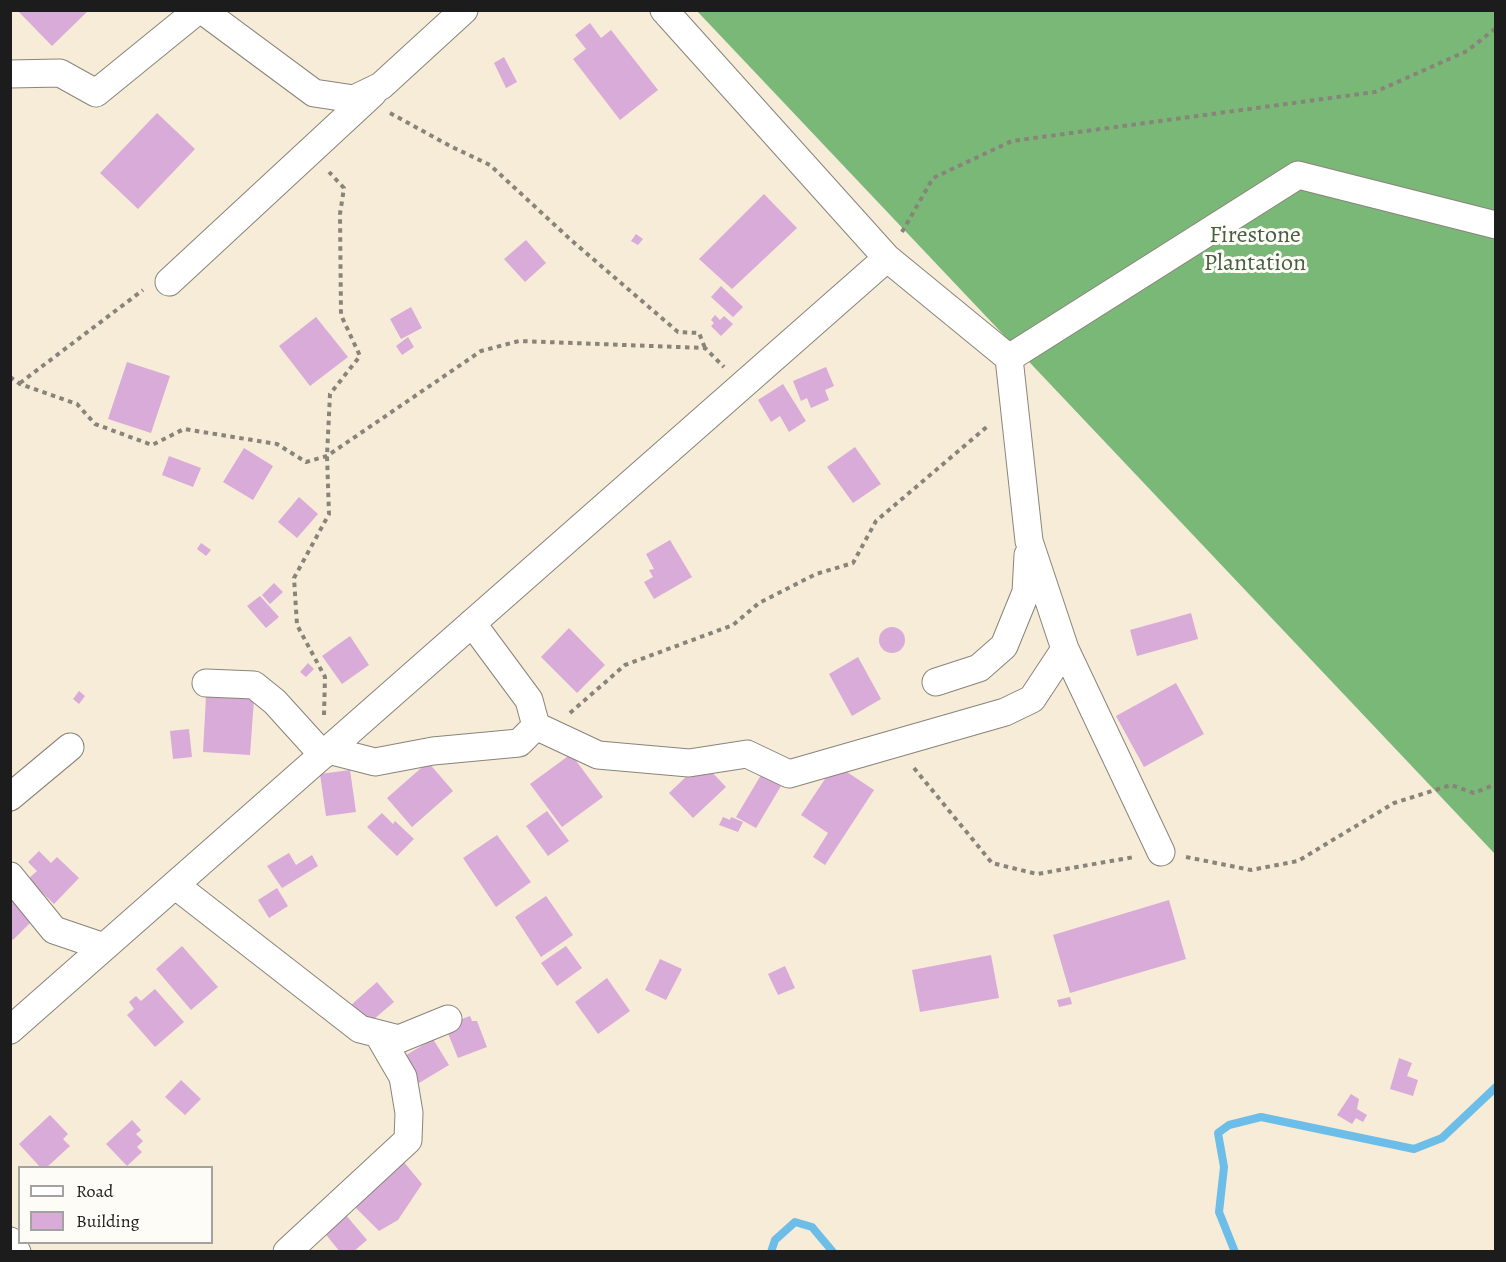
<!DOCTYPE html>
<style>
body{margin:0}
#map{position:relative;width:1506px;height:1262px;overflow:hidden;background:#f6ecd8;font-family:Alegreya,serif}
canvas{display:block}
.frame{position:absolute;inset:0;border:12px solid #1c1c1c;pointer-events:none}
.legend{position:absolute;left:18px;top:1166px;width:195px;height:78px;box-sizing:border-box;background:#fdfcf7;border:2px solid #a3a29f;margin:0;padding:8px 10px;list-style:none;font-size:18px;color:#1c1c1c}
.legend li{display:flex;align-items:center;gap:12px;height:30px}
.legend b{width:30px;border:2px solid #a3a29f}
</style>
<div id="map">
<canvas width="1506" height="1262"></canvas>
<div class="frame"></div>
<ul class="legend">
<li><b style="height:8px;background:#fff"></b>Road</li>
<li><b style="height:16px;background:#d9abd8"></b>Building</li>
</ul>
</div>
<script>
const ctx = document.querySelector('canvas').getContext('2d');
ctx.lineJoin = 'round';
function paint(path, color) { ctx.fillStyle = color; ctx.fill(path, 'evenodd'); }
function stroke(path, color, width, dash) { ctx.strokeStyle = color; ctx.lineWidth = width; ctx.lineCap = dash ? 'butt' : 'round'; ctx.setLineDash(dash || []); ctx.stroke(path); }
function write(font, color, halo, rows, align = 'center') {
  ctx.font = font + ' Alegreya,serif'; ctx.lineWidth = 6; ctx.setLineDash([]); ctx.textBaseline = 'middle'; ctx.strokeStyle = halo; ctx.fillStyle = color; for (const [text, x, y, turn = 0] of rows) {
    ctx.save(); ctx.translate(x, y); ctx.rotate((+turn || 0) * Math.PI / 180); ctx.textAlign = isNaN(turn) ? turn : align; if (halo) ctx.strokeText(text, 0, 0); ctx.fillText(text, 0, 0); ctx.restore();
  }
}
const forest = new Path2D(`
 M 697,11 L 1495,11 L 1495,854 Z`);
const stream = new Path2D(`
 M 771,1252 L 775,1240 L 795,1222 L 812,1227 L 833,1252
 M 1235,1252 L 1219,1212 L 1224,1167 L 1218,1133 L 1229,1125 L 1261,1117 L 1414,1149 L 1442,1138 L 1496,1087`);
const building = new Path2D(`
 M 17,10 L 89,10 L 52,46 Z
 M 590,23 L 601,38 L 611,30 L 658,90 L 620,120 L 573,59 L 586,49 L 575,35 Z
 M 504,57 L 517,82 L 506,88 L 494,63 Z
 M 157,113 L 195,149 L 138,209 L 100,173 Z
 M 764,194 L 797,228 L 732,289 L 699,259 Z
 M 636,234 L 643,239 L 638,245 L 631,241 Z
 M 526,240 L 546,263 L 525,282 L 504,259 Z
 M 721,286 L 743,307 L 733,317 L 711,297 Z
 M 411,307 L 422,328 L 401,339 L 390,319 Z
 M 715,315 L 720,320 L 724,316 L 733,324 L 721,336 L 711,326 L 714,323 L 711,320 Z
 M 316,317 L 348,357 L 310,386 L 279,346 Z
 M 408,337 L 414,347 L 402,355 L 396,346 Z
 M 127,362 L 170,376 L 151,433 L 108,419 Z
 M 826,367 L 834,386 L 825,390 L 829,400 L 811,408 L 807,398 L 801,401 L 793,381 Z
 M 783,384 L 806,421 L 789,432 L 780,416 L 771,422 L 758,400 Z
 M 855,447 L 881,484 L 853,503 L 827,467 Z
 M 244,448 L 273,466 L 253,500 L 223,482 Z
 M 169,456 L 201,468 L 193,487 L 162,475 Z
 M 299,497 L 318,514 L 297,538 L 278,522 Z
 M 670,540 L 692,577 L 654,599 L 644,582 L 653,577 L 649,570 L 654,569 L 646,554 Z
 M 201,543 L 211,550 L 206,556 L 197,549 Z
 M 274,583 L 283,592 L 270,604 L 262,595 Z
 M 260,596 L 279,617 L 266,628 L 247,606 Z
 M 1191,613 L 1198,639 L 1137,656 L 1130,630 Z
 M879 640a13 13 0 1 1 26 0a13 13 0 1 1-26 0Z
 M 569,628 L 605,665 L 577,693 L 541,657 Z
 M 350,636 L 369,665 L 342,684 L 322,656 Z
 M 858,657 L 881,699 L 852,716 L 829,674 Z
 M 308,663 L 314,669 L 306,677 L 300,672 Z
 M 1176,683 L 1204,734 L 1144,767 L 1116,716 Z
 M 79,691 L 85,696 L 79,704 L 73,699 Z
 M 206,696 L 254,699 L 250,755 L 203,752 Z
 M 189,729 L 192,757 L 173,759 L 170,731 Z
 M 571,754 L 603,797 L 562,827 L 530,784 Z
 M 428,762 L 453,791 L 412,827 L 387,798 Z
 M 835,764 L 874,790 L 825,865 L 813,857 L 828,833 L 801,815 Z
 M 705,765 L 726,787 L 693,818 L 669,793 L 687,776 L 690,778 Z
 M 350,770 L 356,812 L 326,816 L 320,774 Z
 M 761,775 L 781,786 L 756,828 L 736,817 Z
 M 547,811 L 569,841 L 548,856 L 526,826 Z
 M 382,813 L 393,824 L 395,821 L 414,839 L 397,856 L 367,827 Z
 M 723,817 L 730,820 L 731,817 L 743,822 L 738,832 L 719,825 Z
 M 497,835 L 531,882 L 496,907 L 463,858 Z
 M 39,851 L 51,863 L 57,857 L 79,878 L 54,904 L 28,879 L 37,871 L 28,862 Z
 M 289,853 L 296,865 L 312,855 L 318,866 L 282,888 L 267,866 Z
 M 10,885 L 38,915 L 13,940 L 10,937 Z
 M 277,888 L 288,906 L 269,918 L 258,900 Z
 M 546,896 L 573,935 L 541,957 L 515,917 Z
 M 1169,900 L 1186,959 L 1070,993 L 1053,935 Z
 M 182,946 L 218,987 L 191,1010 L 156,969 Z
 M 566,946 L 582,968 L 557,986 L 541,963 Z
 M 991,955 L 999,998 L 920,1012 L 912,970 Z
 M 660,959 L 682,969 L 666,1000 L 645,990 Z
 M 785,966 L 795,988 L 778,995 L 768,974 Z
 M 607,978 L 630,1011 L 598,1034 L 575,1002 Z
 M 377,982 L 394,1002 L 367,1025 L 351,1005 Z
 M 155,989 L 184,1022 L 155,1047 L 127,1015 L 134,1009 L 129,1002 L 136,996 L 141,1001 Z
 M 1070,997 L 1072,1004 L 1059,1007 L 1057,1000 Z
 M 470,1016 L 472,1021 L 477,1021 L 487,1047 L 458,1058 L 447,1031 L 449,1024 Z
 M 433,1039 L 449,1065 L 419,1083 L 403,1057 Z
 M 1399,1058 L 1412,1063 L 1407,1076 L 1418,1080 L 1413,1096 L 1390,1089 Z
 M 181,1080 L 201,1099 L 185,1115 L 165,1097 Z
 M 1351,1094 L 1359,1099 L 1357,1109 L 1367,1115 L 1363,1122 L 1356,1118 L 1352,1124 L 1337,1115 Z
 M 50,1115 L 68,1134 L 63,1139 L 70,1146 L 46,1168 L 41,1168 L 19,1144 Z
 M 132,1120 L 141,1130 L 136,1134 L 143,1141 L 137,1147 L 142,1152 L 127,1166 L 106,1144 Z
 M 403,1161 L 422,1184 L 398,1220 L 379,1231 L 352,1204 Z
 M 345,1214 L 367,1240 L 353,1252 L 340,1252 L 324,1232 Z`);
const path = new Path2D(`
 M 390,113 L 450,146 L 490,165 L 571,240 L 678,332 L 699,333 L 705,348
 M 902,232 L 933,178 L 1012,141 L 1375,92 L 1467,51 L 1496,28
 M 10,377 L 20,384 L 77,404 L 95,424 L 152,445 L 184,429 L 277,444 L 306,462 L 327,456 L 481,351 L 519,341 L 705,348 L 724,367
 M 20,383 L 143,290
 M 570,713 L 625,665 L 733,625 L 759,603 L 816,574 L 853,563 L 876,521 L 989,425
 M 324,715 L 325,677 L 297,625 L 294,578 L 329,514 L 327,456 L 330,394 L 360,356 L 341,315 L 340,214 L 344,188 L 329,172
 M 914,768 L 992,863 L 1037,874 L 1134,857
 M 1186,857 L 1251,870 L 1298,861 L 1394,803 L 1451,785 L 1474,793 L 1496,784`);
const street = new Path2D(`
 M 202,10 L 314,93 L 354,99 L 381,86 L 464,10
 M 664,10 L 887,258 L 1009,358 L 1029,541 L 1065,649 L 1161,852
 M 10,74 L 60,73 L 96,93 L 198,10
 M 169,282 L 373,93
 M 1009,358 L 1298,175 L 1496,225
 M 936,682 L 979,668 L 1004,646 L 1026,592 L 1028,555
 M 206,683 L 254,685 L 275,702 L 323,755
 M 536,726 L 598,755 L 689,763 L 747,754 L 789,774 L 1005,712 L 1032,699 L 1065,649
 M 328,750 L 375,762 L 433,751 L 519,743 L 536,726 L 529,700 L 472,623
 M 10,797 L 70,747
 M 10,876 L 54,930 L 104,947
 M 175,885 L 360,1029 L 399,1039 L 448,1019
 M 10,1030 L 887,258
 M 10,1241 L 17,1252
 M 287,1252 L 408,1140 L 409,1113 L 403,1077 L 378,1034`);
const parkNames = [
 ["Firestone",1255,236],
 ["Plantation",1255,264]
];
paint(forest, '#7ab878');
stroke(stream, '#6cbde7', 8);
paint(building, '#d9abd8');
stroke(street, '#89847a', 29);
stroke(path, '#89847a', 4, [4.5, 4.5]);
stroke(street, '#fff', 27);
write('24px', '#485e44', '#fdfcf7', parkNames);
</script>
